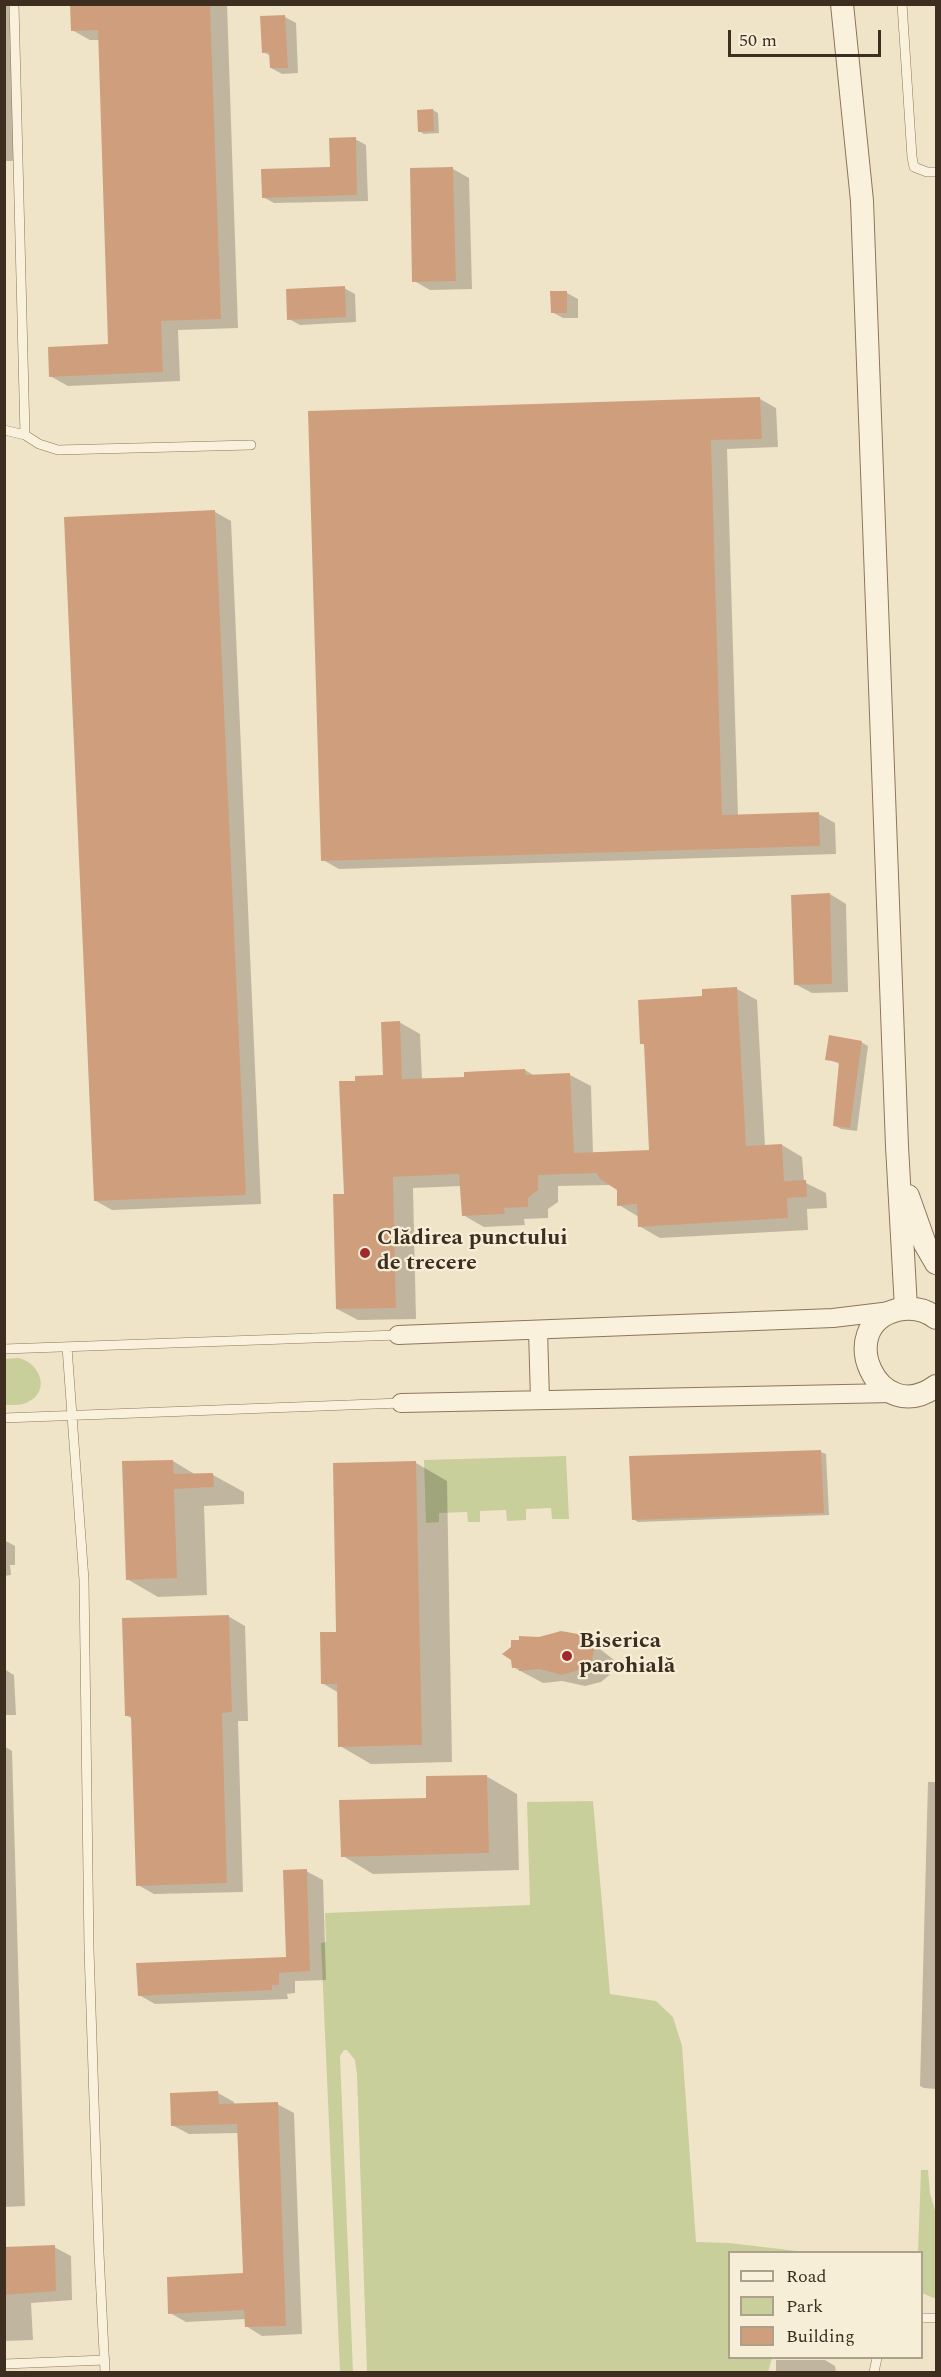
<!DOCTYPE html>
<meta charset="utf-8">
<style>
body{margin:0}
#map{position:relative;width:941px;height:2377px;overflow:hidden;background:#f0e4c8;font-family:Spectral,serif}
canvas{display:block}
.frame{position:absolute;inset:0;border:6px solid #3d2e20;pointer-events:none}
.legend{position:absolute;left:728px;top:2251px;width:195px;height:108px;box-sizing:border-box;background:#f7eed8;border:2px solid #ada18e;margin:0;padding:8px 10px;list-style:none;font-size:18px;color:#3d2e20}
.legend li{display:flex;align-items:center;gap:12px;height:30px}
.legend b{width:30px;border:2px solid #ada18e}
.scale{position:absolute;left:728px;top:30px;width:153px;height:27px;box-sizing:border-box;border:3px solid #3d2e20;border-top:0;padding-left:8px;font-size:18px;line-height:21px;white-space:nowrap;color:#3d2e20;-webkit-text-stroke:4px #f7eed8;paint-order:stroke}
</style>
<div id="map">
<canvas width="941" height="2377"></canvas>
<div class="frame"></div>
<ul class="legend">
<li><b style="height:8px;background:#faf1dc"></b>Road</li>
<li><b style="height:16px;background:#c9cf9b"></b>Park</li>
<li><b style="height:16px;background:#cf9f7d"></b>Building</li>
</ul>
<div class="scale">50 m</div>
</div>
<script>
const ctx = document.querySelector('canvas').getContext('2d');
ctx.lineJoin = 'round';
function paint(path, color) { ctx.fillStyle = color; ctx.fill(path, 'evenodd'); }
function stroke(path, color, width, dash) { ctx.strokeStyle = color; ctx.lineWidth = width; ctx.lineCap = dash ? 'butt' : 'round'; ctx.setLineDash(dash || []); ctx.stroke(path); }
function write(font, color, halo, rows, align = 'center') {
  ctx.font = font + ' Spectral,serif'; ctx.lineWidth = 4.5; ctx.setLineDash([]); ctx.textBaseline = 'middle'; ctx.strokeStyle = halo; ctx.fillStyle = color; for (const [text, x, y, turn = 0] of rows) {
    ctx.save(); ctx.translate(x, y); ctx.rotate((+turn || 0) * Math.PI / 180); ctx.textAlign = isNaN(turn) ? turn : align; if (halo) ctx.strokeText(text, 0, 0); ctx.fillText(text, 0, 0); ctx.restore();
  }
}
const green = new Path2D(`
 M 19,1358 C 40,1363 51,1391 28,1402 C 21,1406 12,1405 5,1405 L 5,1359 Z
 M 566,1456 L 569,1519 L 552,1519 L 551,1508 L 526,1509 L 526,1520 L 507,1521 L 506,1510 L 480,1511 L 480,1522 L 468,1522 L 467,1512 L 439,1513 L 439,1522 L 426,1523 L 424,1460 Z
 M 593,1801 L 610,1994 L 656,2001 L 673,2017 L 682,2046 L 696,2242 L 729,2243 L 806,2252 L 730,2252 L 730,2358 L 772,2358 L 768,2372 L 367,2372 L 357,2074 L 355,2060 L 347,2050 L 344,2050 L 340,2056 L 353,2372 L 340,2372 L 321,1943 L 326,1942 L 325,1913 L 530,1905 L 527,1802 Z
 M 921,2170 L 928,2170 L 930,2193 L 936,2214 L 936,2299 L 922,2293 L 922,2252 L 918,2252 Z`);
const shadow = new Path2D(`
 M 4,4 L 10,4 L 17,161 L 4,161 Z
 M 71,4 L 227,4 L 238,328 L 178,330 L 180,381 L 68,386 L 50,376 L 110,345 L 99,40 L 90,40 L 72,30 Z
 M 285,17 L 296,23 L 298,73 L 282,74 L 271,68 L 271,56 L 263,52 Z
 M 433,110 L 438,113 L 439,133 L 424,134 L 419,131 Z
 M 355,139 L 366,145 L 368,201 L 274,203 L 263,197 L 332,168 Z
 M 453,169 L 469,178 L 472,289 L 430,290 L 414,281 L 412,170 Z
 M 344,288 L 355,294 L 356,322 L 300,325 L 289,319 Z
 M 567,293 L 578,299 L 578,318 L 563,318 L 552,312 Z
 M 760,399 L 776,408 L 778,447 L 727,449 L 738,816 L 819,814 L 835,823 L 836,854 L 339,869 L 323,860 L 310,412 Z
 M 215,512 L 231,521 L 261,1204 L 112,1210 L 96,1201 L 66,518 Z
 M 830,894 L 846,904 L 848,992 L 812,993 L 795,984 Z
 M 737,989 L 757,1000 L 765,1146 L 782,1145 L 802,1157 L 804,1182 L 826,1193 L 827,1208 L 807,1209 L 808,1230 L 660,1238 L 639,1226 L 639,1217 L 619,1205 L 618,1189 L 610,1185 L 558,1186 L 558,1202 L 548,1209 L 548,1218 L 524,1219 L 525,1225 L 484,1227 L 463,1215 L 462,1186 L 413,1188 L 416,1319 L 358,1320 L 337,1309 L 356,1082 L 385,1076 L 399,1022 L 420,1034 L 422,1080 L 466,1078 L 525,1070 L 535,1076 L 570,1075 L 591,1086 L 593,1154 L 650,1151 L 645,1046 L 642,1043 L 704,998 Z
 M 861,1042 L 868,1046 L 857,1131 L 841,1129 L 834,1125 L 840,1064 L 827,1059 Z
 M 821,1452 L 826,1454 L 829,1515 L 638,1522 L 633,1519 Z
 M 173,1461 L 196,1475 L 213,1475 L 244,1492 L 244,1504 L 204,1506 L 207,1595 L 158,1597 L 127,1579 Z
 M 416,1463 L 447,1481 L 452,1762 L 371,1764 L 340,1746 L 339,1693 L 322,1683 L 337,1633 L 334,1465 Z
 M 4,1540 L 15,1546 L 15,1565 L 10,1565 L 11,1575 L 4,1576 Z
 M 228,1616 L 245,1626 L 248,1721 L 238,1721 L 243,1892 L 154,1894 L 138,1885 L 133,1719 L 126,1715 Z
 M 578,1636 L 600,1649 L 614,1660 L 613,1672 L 601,1682 L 585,1686 L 562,1681 L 543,1683 L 513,1667 Z
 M 4,1669 L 14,1675 L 16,1715 L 4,1715 Z
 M 4,1746 L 12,1751 L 25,2206 L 4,2207 Z
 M 486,1776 L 517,1794 L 519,1870 L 373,1874 L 343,1856 L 428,1799 Z
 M 928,1782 L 936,1782 L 936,2089 L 924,2088 L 920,2086 Z
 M 306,1871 L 323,1880 L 326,1980 L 295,1981 L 295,1993 L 287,1994 L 288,1999 L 155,2004 L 139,1995 L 287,1958 Z
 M 218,2093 L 234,2102 L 234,2105 L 277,2104 L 294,2113 L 302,2334 L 262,2336 L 246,2326 L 246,2319 L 186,2322 L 170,2313 L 244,2275 L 239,2133 L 189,2134 L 172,2125 Z
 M 54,2247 L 71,2256 L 72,2300 L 31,2303 L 33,2340 L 4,2341 L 4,2249 Z
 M 776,2360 L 825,2360 L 835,2366 L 836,2372 L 776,2372 Z`);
const building = new Path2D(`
 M 70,4 L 210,4 L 221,319 L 161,321 L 163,372 L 49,377 L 48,347 L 108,344 L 98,30 L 71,31 Z
 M 285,15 L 288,68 L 270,68 L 269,52 L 262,53 L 260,16 Z
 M 433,109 L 434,131 L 418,132 L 417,110 Z
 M 356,137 L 357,195 L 262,198 L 261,169 L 330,167 L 329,138 Z
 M 453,167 L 456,281 L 412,282 L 410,168 Z
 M 345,286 L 346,317 L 287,320 L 286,289 Z
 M 550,291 L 567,291 L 567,313 L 551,313 Z
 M 760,397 L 762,439 L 711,440 L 722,815 L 819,812 L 820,846 L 321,861 L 308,411 Z
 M 215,510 L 246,1195 L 94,1201 L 64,517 Z
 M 830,893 L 832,984 L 794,985 L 791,895 Z
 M 737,987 L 746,1146 L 782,1144 L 784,1181 L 806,1180 L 807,1197 L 787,1198 L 788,1218 L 638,1227 L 637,1204 L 617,1206 L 617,1190 L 600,1179 L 597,1173 L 538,1175 L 538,1190 L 528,1198 L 528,1207 L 504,1208 L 505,1214 L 462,1216 L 459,1174 L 393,1177 L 396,1308 L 336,1309 L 333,1194 L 344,1194 L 339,1081 L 355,1081 L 355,1076 L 383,1075 L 381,1022 L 400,1021 L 402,1079 L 464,1077 L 464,1072 L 525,1069 L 526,1075 L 570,1073 L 574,1153 L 649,1150 L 644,1044 L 640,1044 L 638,1000 L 702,996 L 702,989 Z
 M 829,1035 L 862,1041 L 850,1128 L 833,1126 L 839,1062 L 825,1060 Z
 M 821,1450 L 824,1513 L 632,1520 L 629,1456 Z
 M 173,1460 L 174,1474 L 213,1473 L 214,1487 L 174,1489 L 177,1578 L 126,1580 L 122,1461 Z
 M 416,1461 L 422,1745 L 338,1747 L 337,1684 L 321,1684 L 320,1632 L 336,1632 L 333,1463 Z
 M 229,1615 L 232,1712 L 222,1713 L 227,1883 L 136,1886 L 131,1716 L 125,1716 L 122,1618 Z
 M 561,1631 L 578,1634 L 592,1646 L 594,1650 L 592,1660 L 579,1670 L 562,1675 L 539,1669 L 519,1671 L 519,1668 L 512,1668 L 511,1660 L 502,1654 L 511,1647 L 511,1640 L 519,1640 L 519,1636 L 539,1637 Z
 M 487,1775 L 489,1853 L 341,1857 L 339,1800 L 426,1798 L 426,1776 Z
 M 307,1869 L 310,1971 L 279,1973 L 279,1985 L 272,1985 L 272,1990 L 138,1996 L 136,1963 L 286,1957 L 283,1870 Z
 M 218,2091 L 219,2104 L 278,2102 L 286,2326 L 245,2327 L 244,2310 L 168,2314 L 167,2277 L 243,2273 L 237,2124 L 171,2126 L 170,2093 Z
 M 55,2245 L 56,2291 L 4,2295 L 4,2247 Z`);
const service = new Path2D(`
 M 14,4 L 25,435
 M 902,4 L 912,157 L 914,167 L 927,172 L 936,172
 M 4,430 L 25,435 L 39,444 L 58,450 L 251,445
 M 67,1347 L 84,1580 L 89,1949 L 99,2253 L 105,2372
 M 4,1349 L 398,1335
 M 4,1418 L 401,1403
 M 922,2318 L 936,2318
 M 4,2364 L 105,2360
 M 874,2372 L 877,2358`);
const minor = new Path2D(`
 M 538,1330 L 540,1400
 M 398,1335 L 833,1318 L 891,1311
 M 401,1403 L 893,1393`);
const tertiary = new Path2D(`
 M 842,4 L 862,201 L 897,1146 L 906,1308
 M 908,1196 L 925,1244 L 936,1263
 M 936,1318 C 925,1309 911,1307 897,1310 C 833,1326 878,1429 936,1386`);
const markers = [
 [365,1253,6,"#9e2a2b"],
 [567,1656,6,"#9e2a2b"]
];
const poiNames = [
 ["Clădirea punctului",377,1240],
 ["de trecere",377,1265],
 ["Biserica",579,1643],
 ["parohială",579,1668]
];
paint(green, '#c9cf9b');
paint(shadow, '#0003');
paint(building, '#cf9f7d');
stroke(service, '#8d765c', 10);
stroke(minor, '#8d765c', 20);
stroke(tertiary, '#8d765c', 24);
stroke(service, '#faf1dc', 9);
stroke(minor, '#faf1dc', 18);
stroke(tertiary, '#faf1dc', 22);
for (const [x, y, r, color] of markers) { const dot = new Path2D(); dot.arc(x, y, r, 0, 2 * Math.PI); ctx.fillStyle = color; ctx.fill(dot); stroke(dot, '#f7eed8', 2); }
write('bold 22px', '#3d2e20', '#f7eed8', poiNames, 'left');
</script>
